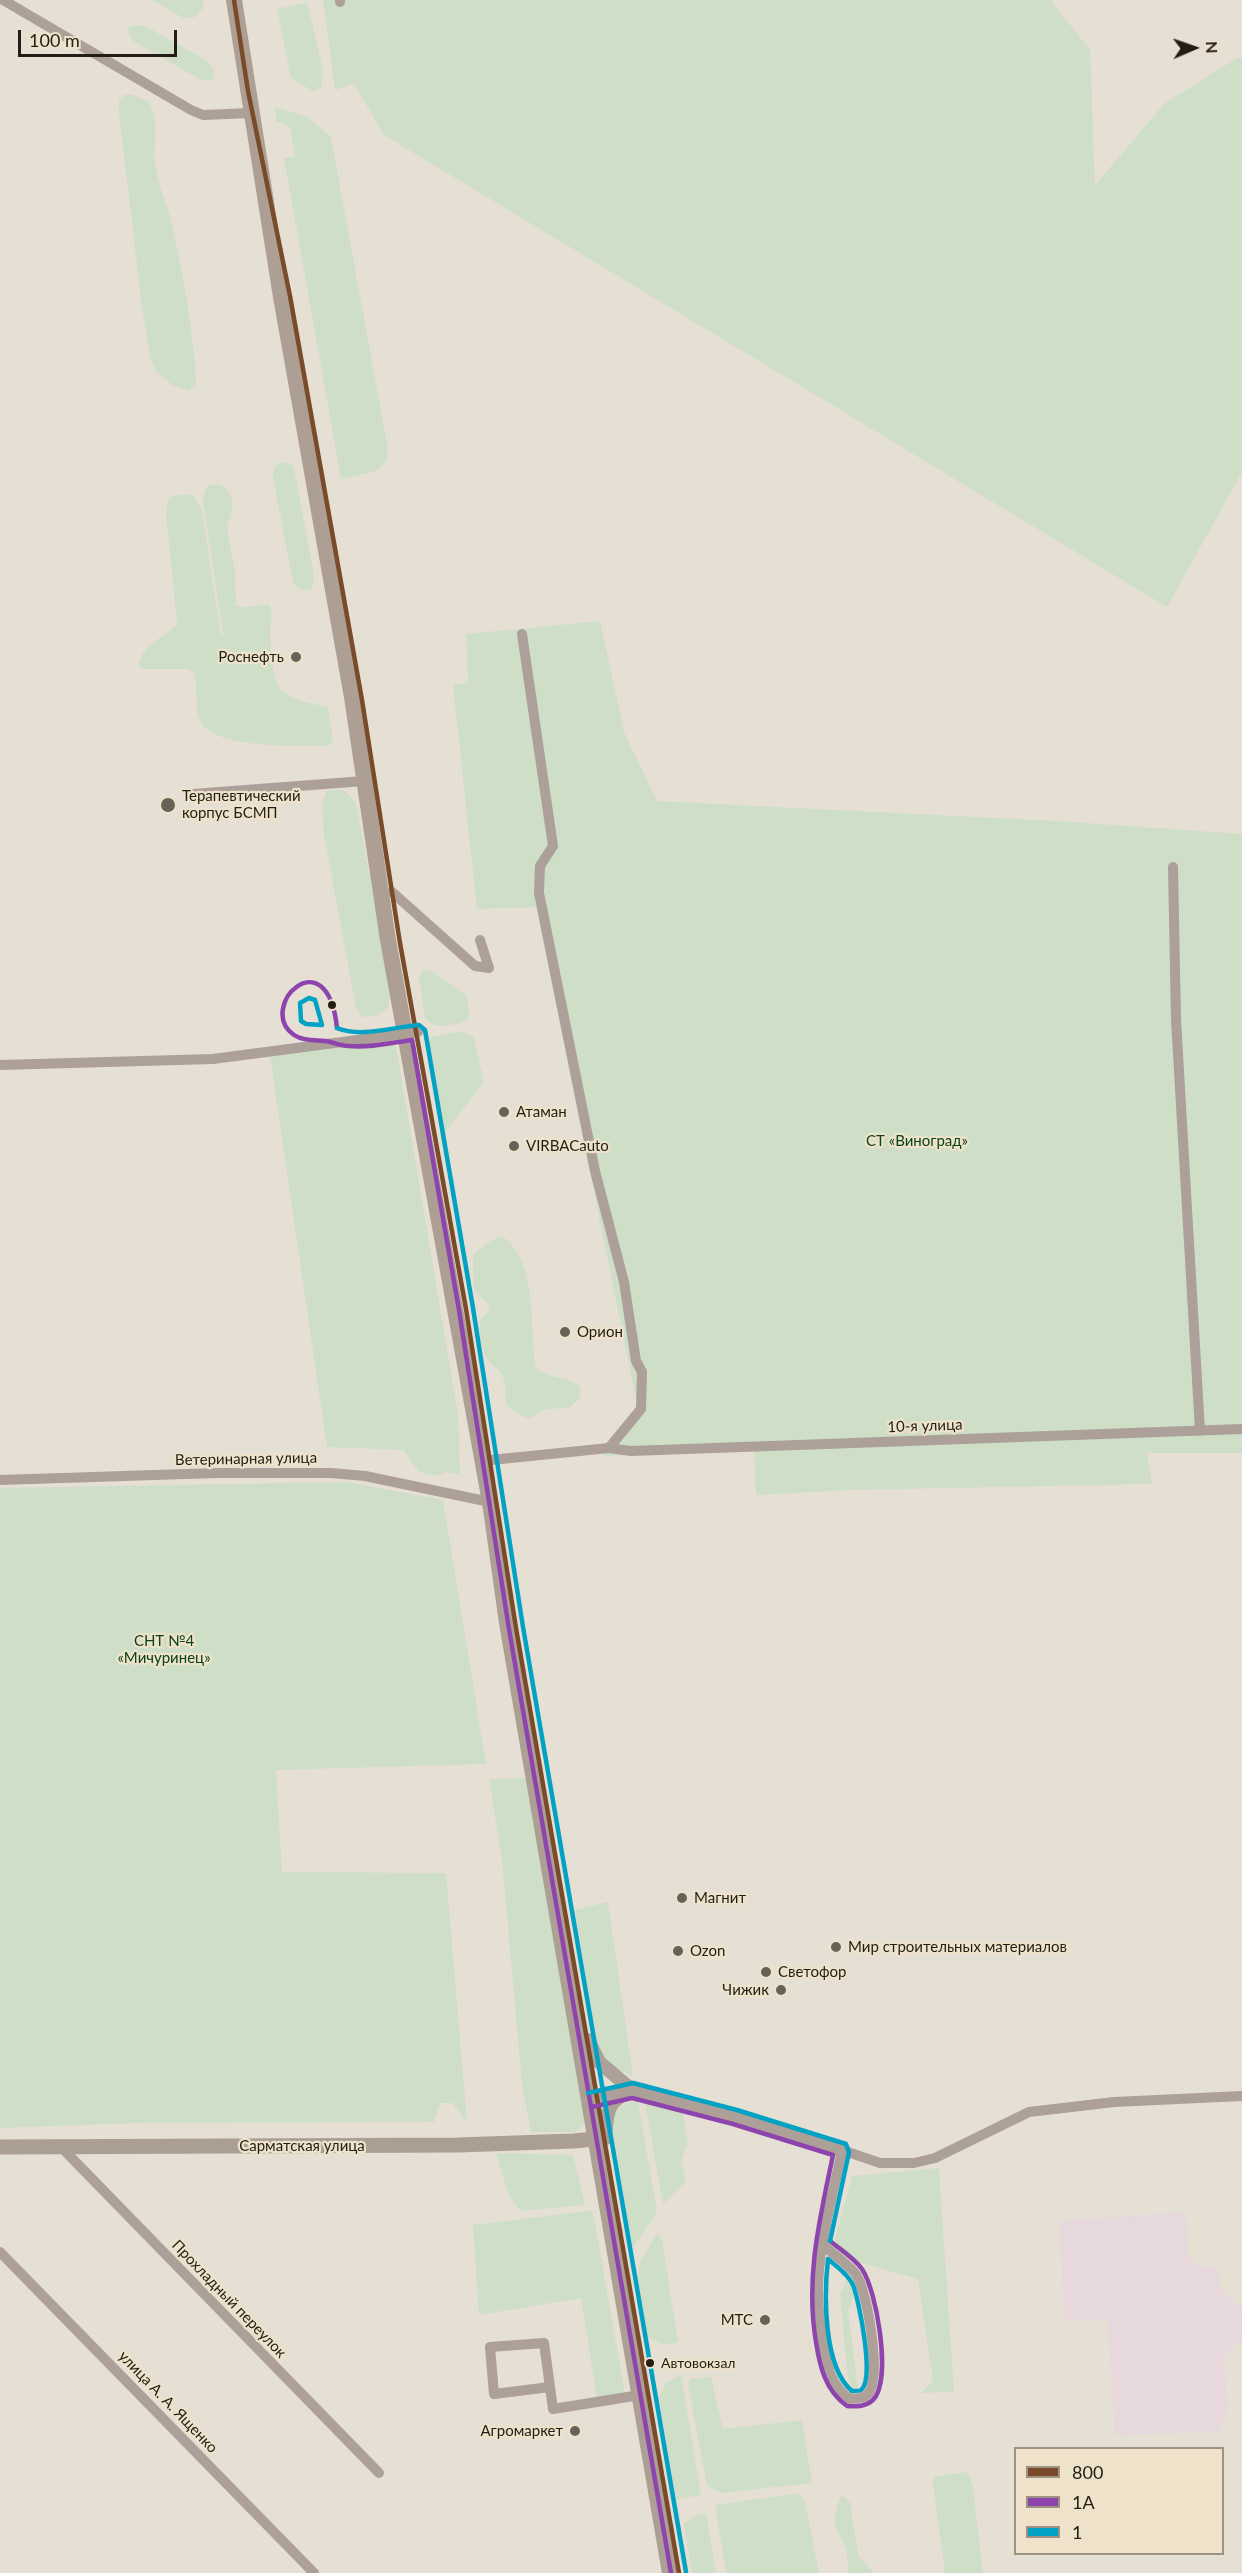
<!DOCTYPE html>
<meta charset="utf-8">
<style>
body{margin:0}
#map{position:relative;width:1242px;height:2573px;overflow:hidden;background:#e6dfd3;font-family:Lato,sans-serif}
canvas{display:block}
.legend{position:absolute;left:1014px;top:2447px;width:210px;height:108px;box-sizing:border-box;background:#eee2cb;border:2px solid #9c9382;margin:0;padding:8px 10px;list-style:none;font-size:18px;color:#221d15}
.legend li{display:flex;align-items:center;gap:12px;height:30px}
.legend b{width:30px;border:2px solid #9c9382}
.north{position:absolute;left:1164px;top:18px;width:60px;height:60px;-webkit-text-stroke:4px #eee2cb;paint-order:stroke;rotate:88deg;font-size:16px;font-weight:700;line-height:24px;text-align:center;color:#221d15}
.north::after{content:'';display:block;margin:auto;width:21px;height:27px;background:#221d15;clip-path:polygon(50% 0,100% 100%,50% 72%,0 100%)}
.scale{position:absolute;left:18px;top:30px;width:159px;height:27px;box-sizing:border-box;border:3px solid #221d15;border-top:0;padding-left:8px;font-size:18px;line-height:21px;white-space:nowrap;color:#221d15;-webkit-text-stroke:4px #eee2cb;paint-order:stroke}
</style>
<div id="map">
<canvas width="1242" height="2573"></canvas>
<ul class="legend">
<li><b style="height:8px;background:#7a4b2a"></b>800</li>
<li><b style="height:8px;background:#8e44ad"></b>1А</li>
<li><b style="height:8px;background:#02a2c5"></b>1</li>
</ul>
<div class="north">N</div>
<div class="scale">100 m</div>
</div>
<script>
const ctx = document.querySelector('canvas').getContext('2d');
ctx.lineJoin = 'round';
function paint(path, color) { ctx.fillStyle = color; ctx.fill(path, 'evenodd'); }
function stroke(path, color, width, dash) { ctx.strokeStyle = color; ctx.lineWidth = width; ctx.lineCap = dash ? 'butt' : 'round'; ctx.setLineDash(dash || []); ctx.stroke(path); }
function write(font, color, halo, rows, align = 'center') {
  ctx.font = font + ' Lato,sans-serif'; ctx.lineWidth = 4.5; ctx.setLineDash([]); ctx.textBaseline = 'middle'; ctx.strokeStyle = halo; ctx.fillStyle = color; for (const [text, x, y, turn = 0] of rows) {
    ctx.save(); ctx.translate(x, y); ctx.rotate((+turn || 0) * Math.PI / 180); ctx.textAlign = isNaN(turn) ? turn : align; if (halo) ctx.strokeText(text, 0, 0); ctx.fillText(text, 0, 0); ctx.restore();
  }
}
const education = new Path2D(`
 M 1186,2212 L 1188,2256 L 1200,2267 L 1218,2268 L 1220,2288 L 1242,2308 L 1242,2338 L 1224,2357 L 1227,2408 L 1220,2432 L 1115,2435 L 1108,2319 L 1064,2320 L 1060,2221 Z`);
const green = new Path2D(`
 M 153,0 L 204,0 L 202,9 L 195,17 L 183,18 Z
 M 323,0 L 1051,0 L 1090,50 L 1095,185 L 1165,103 L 1237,58 L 1242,59 L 1242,472 L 1167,607 L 384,135 L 354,84 L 335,90 Z
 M 307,2 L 323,70 L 321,88 L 314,92 L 291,78 L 277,9 Z
 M 137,25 L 147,27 L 206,60 L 215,71 L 213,80 L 201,80 L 133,41 L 127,31 L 130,26 Z
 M 131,94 L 148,101 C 160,116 153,144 155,164 C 158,184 166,201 171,221 C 183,274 194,331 196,385 L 189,391 L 173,386 L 156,371 L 151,362 L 142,307 L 119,113 L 119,100 L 124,95 Z
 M 275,107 L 306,116 L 331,137 L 387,444 L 387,461 L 375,471 L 341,479 L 284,158 L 295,157 L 290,127 L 276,121 Z
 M 285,462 L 292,464 L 295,473 L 314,576 L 312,589 L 305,591 L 296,587 L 293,581 L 273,478 C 273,468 275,464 285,462 Z
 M 218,484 L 224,486 L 231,495 L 233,505 L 227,529 L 235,573 L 236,606 C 246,610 257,603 269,605 C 275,615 270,622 270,632 C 271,647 271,682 283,692 C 294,701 315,704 328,707 L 333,742 L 325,746 C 297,746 216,749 201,722 C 194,710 199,686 193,672 L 186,669 L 143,669 L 139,666 C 141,644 164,639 177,624 L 166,514 L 168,499 L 172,496 L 193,494 L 202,511 L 221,636 L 223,634 L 203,502 L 205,491 L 209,485 Z
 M 600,621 L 624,732 L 657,801 L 1056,821 L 1242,834 L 1242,1453 L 1147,1453 L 1152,1484 L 850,1490 L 756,1495 L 754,1449 L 603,1456 L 613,1436 L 638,1409 L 536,907 L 477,909 L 453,685 L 468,682 L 466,634 Z
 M 327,790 L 344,790 L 356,803 L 391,988 L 388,1008 L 376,1016 L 362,1017 L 356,1008 L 324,835 L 322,804 Z
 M 424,969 L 430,970 L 467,996 L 469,1017 L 466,1020 C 454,1026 434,1030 425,1018 L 419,977 Z
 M 462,1031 L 474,1038 L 484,1082 L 444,1134 L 428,1043 L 432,1037 Z
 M 379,1039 L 396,1046 L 458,1415 L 460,1475 L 447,1472 L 435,1476 L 419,1472 L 403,1450 L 327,1447 L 270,1056 Z
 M 502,1236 C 539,1262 529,1329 536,1368 C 551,1380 570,1376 580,1387 L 581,1397 L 569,1408 L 545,1409 L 529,1419 C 490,1400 514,1403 502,1375 C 500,1369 493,1367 489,1362 C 483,1352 475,1327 483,1316 C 485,1314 488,1312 491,1310 L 486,1301 L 474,1292 L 473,1255 L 488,1242 Z
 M 347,1482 L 443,1500 L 486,1764 L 276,1770 L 282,1872 L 446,1873 L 467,2122 L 452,2103 L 440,2103 L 434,2122 L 136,2123 L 0,2128 L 0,1488 Z
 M 529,1778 L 588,2121 L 576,2132 L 531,2132 L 522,2084 L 502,1860 L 489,1779 Z
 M 608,1902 L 633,2076 C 612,2068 606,2062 596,2043 L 575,1910 Z
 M 644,2096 L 682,2108 L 688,2143 L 681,2161 L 686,2181 L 663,2204 Z
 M 638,2101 L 657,2212 L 634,2246 L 631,2244 L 611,2117 C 618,2107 625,2103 638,2101 Z
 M 496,2153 L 573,2155 L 585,2205 L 520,2211 L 508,2194 Z
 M 939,2168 L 954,2392 L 921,2393 L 933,2381 L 918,2279 L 840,2257 L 833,2247 L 852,2176 Z
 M 587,2211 L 593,2212 L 625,2394 L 597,2398 L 581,2298 L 479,2315 L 473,2225 Z
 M 658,2233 L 662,2240 L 678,2342 L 665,2345 L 647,2338 L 638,2276 L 641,2259 Z
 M 847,2278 L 856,2287 L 848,2312 L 858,2388 L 854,2391 L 848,2379 L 840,2295 Z
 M 681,2375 L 701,2495 L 676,2500 L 659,2397 L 666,2383 Z
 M 711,2377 L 723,2429 L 802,2420 L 812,2483 L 721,2493 L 707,2485 L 688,2385 L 690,2379 Z
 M 966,2472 L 970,2477 L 973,2488 L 983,2573 L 945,2573 L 933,2483 L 934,2477 Z
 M 799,2493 L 805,2502 L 819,2573 L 726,2573 L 715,2505 Z
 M 840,2497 L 845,2497 L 850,2503 L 858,2555 L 874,2573 L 849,2573 L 846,2548 L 835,2527 L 834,2518 Z
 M 706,2513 L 716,2573 L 692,2573 L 684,2524 L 696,2515 Z`);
const minor = new Path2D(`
 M 3,0 L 191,110 L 203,115 L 251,113
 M 340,2 L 340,0
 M 522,634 L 553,846 L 540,866 L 539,893 L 595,1171 L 624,1282 L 636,1361 L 642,1372 L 641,1409 L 609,1448
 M 193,794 L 364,781
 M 1173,867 L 1176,1020 L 1200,1431
 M 392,892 L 475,966 L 489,968 L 480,940
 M 0,1065 L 213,1059 L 418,1032
 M 491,1460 L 609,1448 L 631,1451 L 1242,1429
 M 0,1480 L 217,1473 L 331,1473 L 365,1476 L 490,1502
 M 59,2145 L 379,2473
 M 823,2245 C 833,2254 846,2263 855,2273 C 868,2290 880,2372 870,2391 C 866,2399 858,2398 850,2399 C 831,2386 828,2369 824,2347 C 821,2329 818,2310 818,2292 C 818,2245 833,2196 842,2150 L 880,2163 L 914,2163 L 935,2158 L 1029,2112 L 1114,2102 L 1242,2096
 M 0,2252 L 314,2573
 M 550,2387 L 494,2394 L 490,2347 L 544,2343 L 553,2409 L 640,2395`);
const tertiary = new Path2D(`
 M 588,2040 L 599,2062 L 632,2090 L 735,2117 L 842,2150
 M 590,2100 L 624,2092
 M 605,2138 C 607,2112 606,2102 632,2090`);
const secondary = new Path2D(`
 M 0,2147 L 458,2145 L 574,2141 L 605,2138`);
const primary = new Path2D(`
 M 234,0 L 281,297 L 352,697 L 388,940 L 490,1502 L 507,1623 L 670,2573`);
const bus1 = new Path2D(`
 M 234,0 L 248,91 L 290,296 L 362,700 L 400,943 L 466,1309 L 516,1628 L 679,2573`);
const bus2 = new Path2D(`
 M 337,1028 C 327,935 255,1008 294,1035 C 303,1041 315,1040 325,1041 C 333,1042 340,1046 348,1046 C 369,1048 391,1043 412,1040 L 459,1310 L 509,1629 L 671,2573
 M 592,2107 L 632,2098 L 733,2124 L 833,2155 C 820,2218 805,2277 816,2342 C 820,2367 825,2390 847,2406 C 857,2407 870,2406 876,2396 C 890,2372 877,2292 862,2269 C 854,2258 841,2250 830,2241`);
const bus3 = new Path2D(`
 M 309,998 L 315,1000 L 322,1025 L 306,1024 L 301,1021 L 300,1003 Z
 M 337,1028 C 362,1038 392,1027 419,1025 L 425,1030 L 473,1308 L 523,1627 L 686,2572
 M 588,2093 L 633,2083 L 737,2110 L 846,2144 L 849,2152 L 830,2241
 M 828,2259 C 837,2267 848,2274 853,2285 C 859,2300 875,2379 861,2390 C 860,2391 854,2391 852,2391 C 823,2367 824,2294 828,2259 Z`);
const markers = [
 [296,657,6,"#676158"],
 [168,805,8,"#676158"],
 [332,1005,5,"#221d15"],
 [504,1112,6,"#676158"],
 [514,1146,6,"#676158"],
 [565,1332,6,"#676158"],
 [682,1898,6,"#676158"],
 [836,1947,6,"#676158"],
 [678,1951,6,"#676158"],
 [766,1972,6,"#676158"],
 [781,1990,6,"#676158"],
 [765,2320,6,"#676158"],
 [650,2363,5,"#221d15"],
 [575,2431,6,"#676158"]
];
const busNames = [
 ["Автовокзал",661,2363]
];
const poiNames = [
 ["Роснефть",284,657,"right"],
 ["Терапевтический",182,796],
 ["корпус БСМП",182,813],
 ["Атаман",516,1112],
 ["VIRBACauto",526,1146],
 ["Орион",577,1332],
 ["Магнит",694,1898],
 ["Мир строительных материалов",848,1947],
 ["Ozon",690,1951],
 ["Светофор",778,1972],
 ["Чижик",769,1990,"right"],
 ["МТС",753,2320,"right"],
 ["Агромаркет",563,2431,"right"]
];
const parkNames = [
 ["СТ «Виноград»",917,1141],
 ["СНТ №4",164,1641],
 ["«Мичуринец»",164,1658]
];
const streetNames = [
 ["10-я улица",925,1426,-2],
 ["Ветеринарная улица",246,1459,-1],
 ["Сарматская улица",302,2146],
 ["Прохладный переулок",229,2299,46],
 ["улица А. А. Ященко",168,2402,46]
];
paint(education, '#e6d8dc');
paint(green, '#cfdfc7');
stroke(minor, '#aca098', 10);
stroke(tertiary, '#aca098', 14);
stroke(secondary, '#ab9e93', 15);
stroke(primary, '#ae9f94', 16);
stroke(bus1, '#7a4b2a', 4.5);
stroke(bus2, '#8e44ad', 4.5);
stroke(bus3, '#02a2c5', 4.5);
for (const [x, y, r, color] of markers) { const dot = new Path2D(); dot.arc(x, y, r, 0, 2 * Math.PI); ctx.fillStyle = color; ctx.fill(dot); stroke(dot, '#eee2cb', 2); }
write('14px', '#221d15', '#eee2cb', busNames, 'left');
write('15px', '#221d15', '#eee2cb', poiNames, 'left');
write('15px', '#084416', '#eee2cb', parkNames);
write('15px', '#221d15', '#eee2cb', streetNames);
</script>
